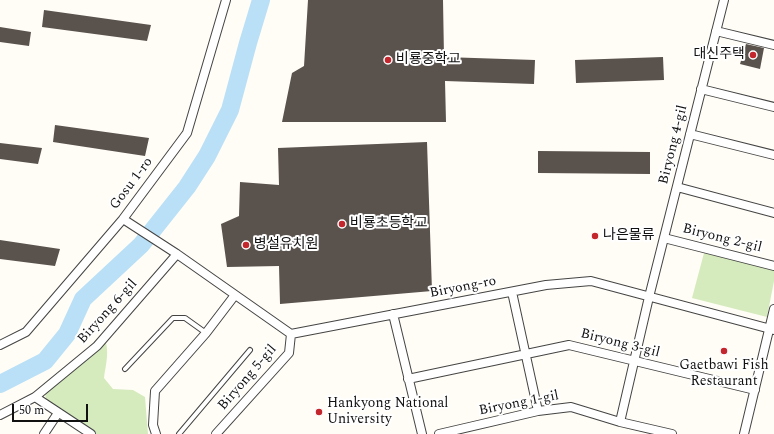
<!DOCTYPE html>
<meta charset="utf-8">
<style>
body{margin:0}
#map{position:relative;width:774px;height:434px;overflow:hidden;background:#fffdf5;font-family:Spectral,serif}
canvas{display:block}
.scale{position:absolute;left:12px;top:404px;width:76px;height:18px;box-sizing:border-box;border:2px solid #111;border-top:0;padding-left:5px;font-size:12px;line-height:14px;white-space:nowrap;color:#111;-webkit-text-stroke:3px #fff;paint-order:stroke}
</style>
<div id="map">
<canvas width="774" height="434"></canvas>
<div class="scale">50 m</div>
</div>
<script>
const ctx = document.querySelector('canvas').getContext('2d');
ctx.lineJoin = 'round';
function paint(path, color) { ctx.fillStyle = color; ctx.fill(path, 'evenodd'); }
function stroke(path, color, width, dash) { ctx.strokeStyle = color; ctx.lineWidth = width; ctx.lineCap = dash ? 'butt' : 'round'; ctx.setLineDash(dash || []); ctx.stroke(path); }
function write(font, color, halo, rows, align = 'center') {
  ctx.font = font + ' Spectral,"Noto Sans KR",serif'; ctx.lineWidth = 4; ctx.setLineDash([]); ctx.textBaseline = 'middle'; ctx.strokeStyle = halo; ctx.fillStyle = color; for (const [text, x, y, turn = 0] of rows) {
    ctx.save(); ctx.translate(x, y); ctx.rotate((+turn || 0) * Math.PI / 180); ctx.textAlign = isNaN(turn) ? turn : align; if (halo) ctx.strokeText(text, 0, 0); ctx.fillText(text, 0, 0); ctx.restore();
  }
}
const green = new Path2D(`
 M 704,253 L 774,269 L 774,281 L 767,317 L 692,298 Z
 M 102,334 C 111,347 106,363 104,378 L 113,389 L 133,390 L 145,397 L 148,434 L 85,434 L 57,418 L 50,412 L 44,391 Z`);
const river = new Path2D(`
 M 0,384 L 45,361 L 67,334 L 83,299 L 141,245 L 187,187 L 207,156 L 230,110 L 248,43 L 261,0`);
const building = new Path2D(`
 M 308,0 L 443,0 L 444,57 L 535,60 L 534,84 L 445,81 L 446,122 L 282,122 L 292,73 L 304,66 Z
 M 44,10 L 151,25 L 147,41 L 42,27 Z
 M 0,27 L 31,32 L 29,46 L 0,42 Z
 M 746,44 L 764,48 L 760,69 L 740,64 Z
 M 663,57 L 664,80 L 576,83 L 575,60 Z
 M 55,125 L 149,138 L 145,156 L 53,142 Z
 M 427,142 L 432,291 L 280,304 L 279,266 L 227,267 L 221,224 L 239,216 L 240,182 L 279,185 L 278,148 Z
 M 0,143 L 42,148 L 38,164 L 0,159 Z
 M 538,151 L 650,152 L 650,174 L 538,173 Z
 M 0,240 L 60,249 L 55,266 L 0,259 Z`);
const service = new Path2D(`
 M 125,369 L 173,318 L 185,318 L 206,333
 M 179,434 L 250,350`);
const minor = new Path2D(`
 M 716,31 L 774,45
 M 701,89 L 774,107
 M 690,134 L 774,155
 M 677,187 L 774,213
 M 123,219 L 177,254 L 291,334 L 546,285 L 591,281 L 774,330
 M 664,238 L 774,266
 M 512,292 L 538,411
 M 393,314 L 422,434
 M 0,345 L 26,332 L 123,219 L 187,133 L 226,0
 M 408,379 L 569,345 L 755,390
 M 35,397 L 91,434
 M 0,415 L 35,397 L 97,346 L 177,254
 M 620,422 L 649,297 L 724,0
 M 44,434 L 58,413
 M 156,434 L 153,425 L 155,391 L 206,333 L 235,295
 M 216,434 L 289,353 L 291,334
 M 439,434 L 538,411 L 571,407 L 620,422 L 672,434
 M 744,434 L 774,309`);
const markers = [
 [753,55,4,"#c4262e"],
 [388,60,4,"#c4262e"],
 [342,224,4,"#c4262e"],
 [595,236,4,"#c4262e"],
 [246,245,4,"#c4262e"],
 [724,351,4,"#c4262e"],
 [319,412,4,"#c4262e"]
];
const poiNames = [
 ["대신주택",745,55,"right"],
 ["비룡중학교",396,60],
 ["비룡초등학교",350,224],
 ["나은물류",603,236],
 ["병설유치원",254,245],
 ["Gaetbawi Fish",724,366,"center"],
 ["Restaurant",724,382,"center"],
 ["Hankyong National",327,404],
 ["University",327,420]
];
const streetNames = [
 ["Biryong 4-gil",674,145,-76],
 ["Gosu 1-ro",132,184,-53],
 ["Biryong 2-gil",722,239,14],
 ["Biryong-ro",463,288,-11],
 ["Biryong 6-gil",108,312,-48],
 ["Biryong 3-gil",620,344,14],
 ["Biryong 5-gil",248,378,-49],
 ["Biryong 1-gil",519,404,-11]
];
paint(green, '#d5ebbd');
stroke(river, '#b9e0f7', 18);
paint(building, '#5a524d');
stroke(service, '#444', 6);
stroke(minor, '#444', 10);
stroke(service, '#fff', 4);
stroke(minor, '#fff', 8);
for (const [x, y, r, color] of markers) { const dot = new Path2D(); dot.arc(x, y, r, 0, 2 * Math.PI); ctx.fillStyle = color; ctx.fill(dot); stroke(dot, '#fff', 1.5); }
write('14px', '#111', '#fff', poiNames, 'left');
write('14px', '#111', '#fff', streetNames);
</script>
